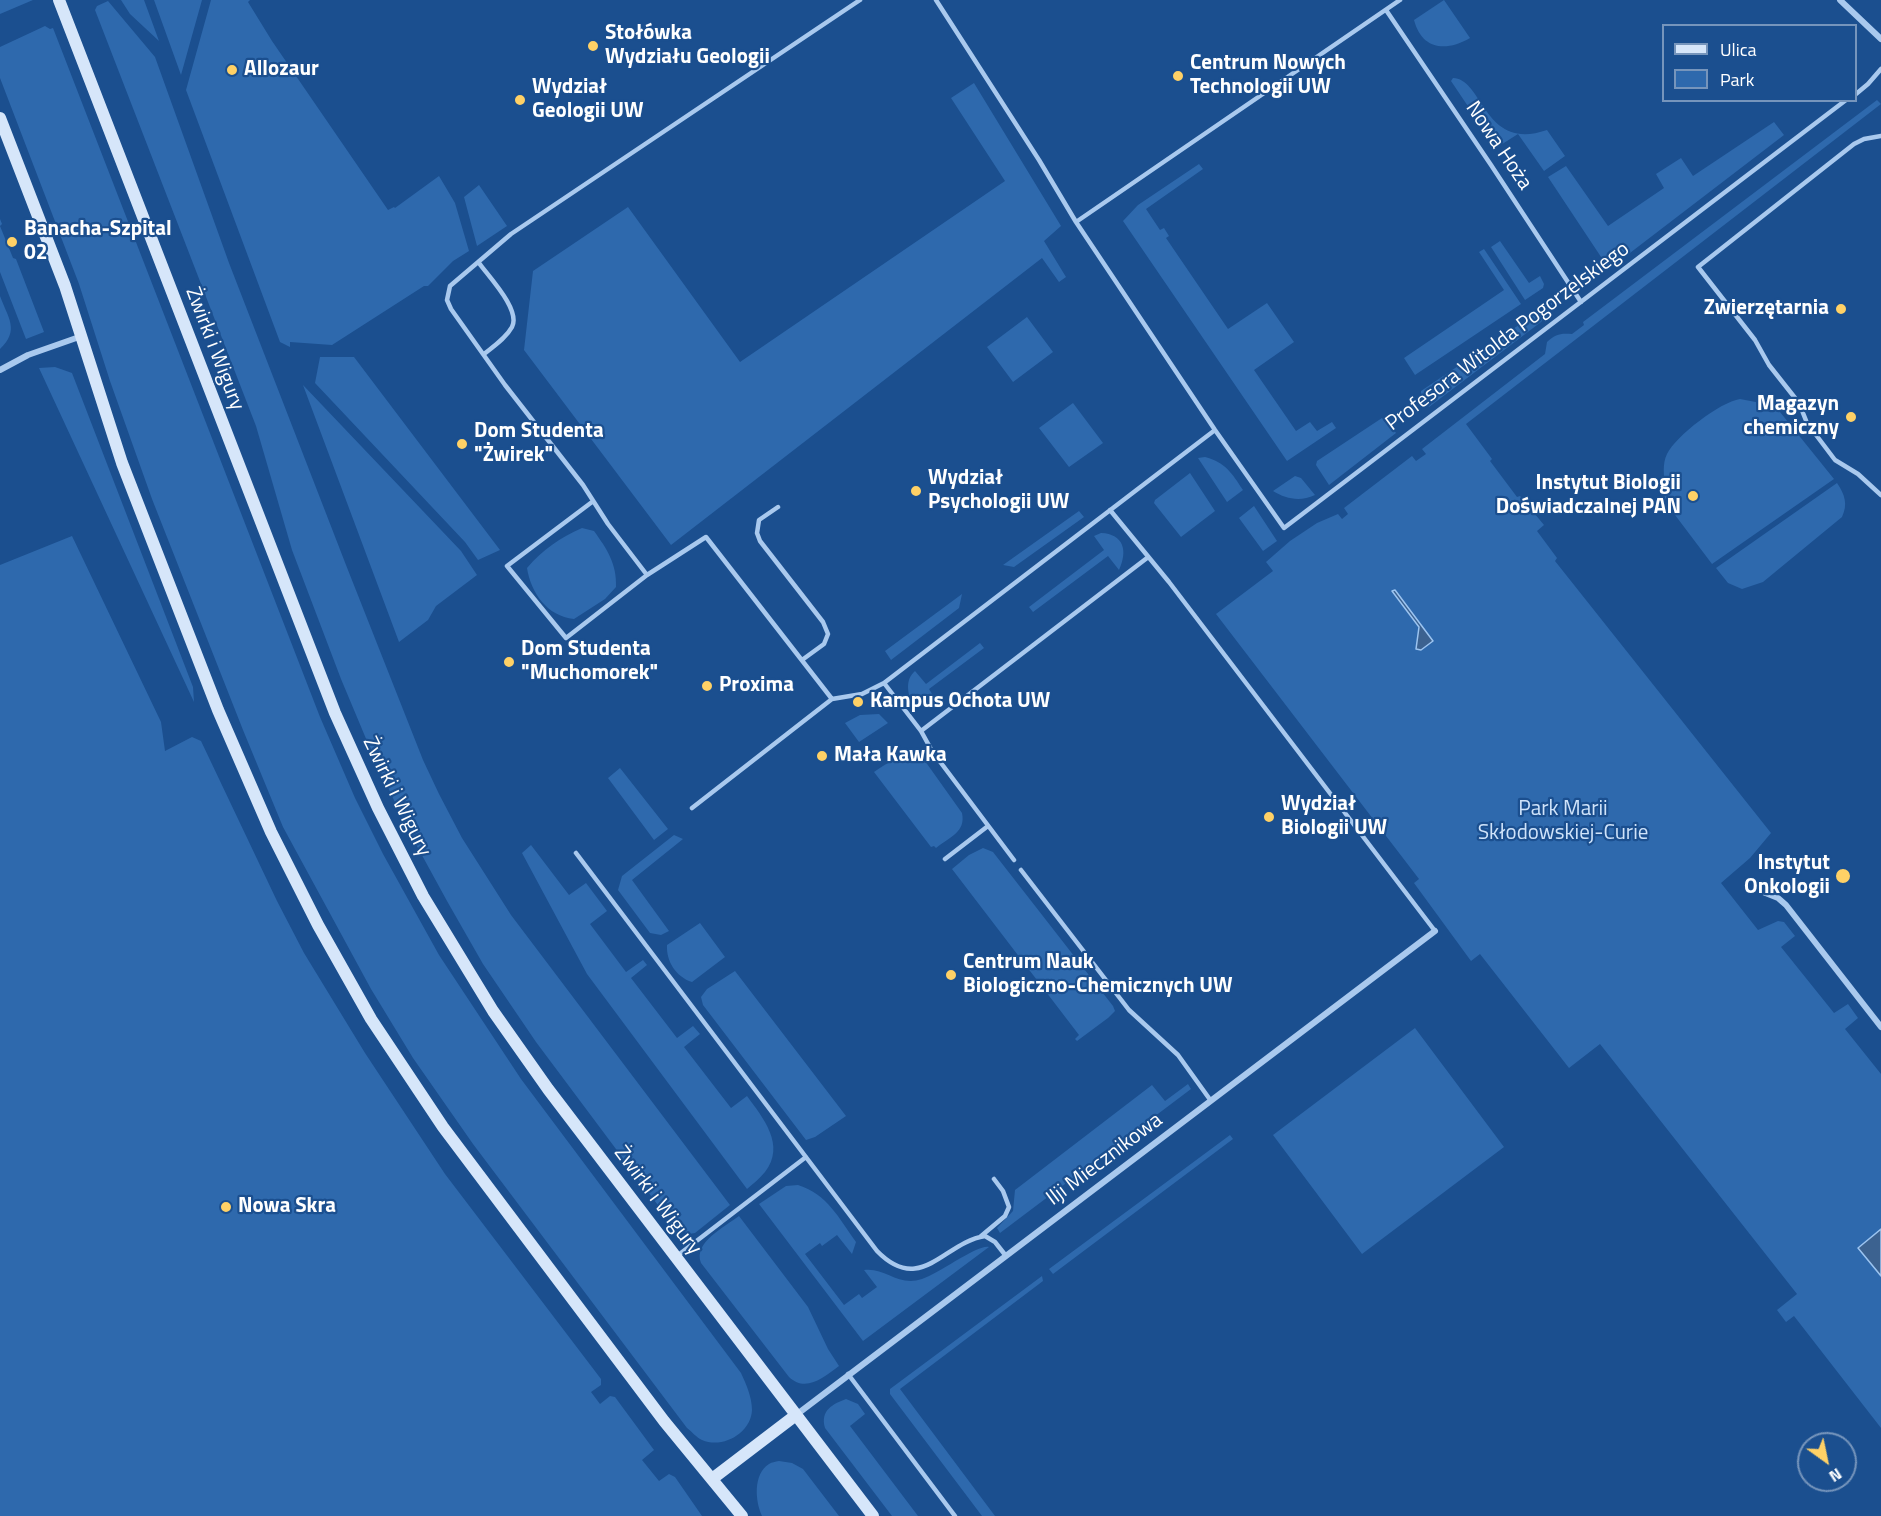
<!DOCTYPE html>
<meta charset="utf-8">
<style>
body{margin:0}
#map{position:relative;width:1881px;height:1516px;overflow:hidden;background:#1b4f8f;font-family:"Titillium Web",sans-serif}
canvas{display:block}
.legend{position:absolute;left:1662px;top:24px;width:195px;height:78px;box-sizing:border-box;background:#1b4f8f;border:2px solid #7695bc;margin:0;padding:8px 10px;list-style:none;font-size:18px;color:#fff}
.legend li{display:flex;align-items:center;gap:12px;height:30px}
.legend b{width:30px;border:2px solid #7695bc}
.north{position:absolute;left:1797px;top:1432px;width:60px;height:60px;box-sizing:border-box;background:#1b4f8f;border:2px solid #7695bc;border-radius:50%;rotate:147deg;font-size:16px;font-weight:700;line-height:24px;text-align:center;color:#fff}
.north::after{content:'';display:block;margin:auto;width:21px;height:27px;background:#ffd166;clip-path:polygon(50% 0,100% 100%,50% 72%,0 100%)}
</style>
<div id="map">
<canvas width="1881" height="1516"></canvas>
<ul class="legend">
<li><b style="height:8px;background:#d6e6fa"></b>Ulica</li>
<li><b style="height:16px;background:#2e69ad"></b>Park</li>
</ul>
<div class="north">N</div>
</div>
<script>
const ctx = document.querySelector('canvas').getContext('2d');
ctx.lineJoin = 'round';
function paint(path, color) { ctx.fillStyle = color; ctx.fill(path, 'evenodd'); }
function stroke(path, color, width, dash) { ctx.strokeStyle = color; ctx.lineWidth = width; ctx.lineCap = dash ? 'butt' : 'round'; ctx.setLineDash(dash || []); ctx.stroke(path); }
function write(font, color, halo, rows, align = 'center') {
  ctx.font = font + ' "Titillium Web",sans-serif'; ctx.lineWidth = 4.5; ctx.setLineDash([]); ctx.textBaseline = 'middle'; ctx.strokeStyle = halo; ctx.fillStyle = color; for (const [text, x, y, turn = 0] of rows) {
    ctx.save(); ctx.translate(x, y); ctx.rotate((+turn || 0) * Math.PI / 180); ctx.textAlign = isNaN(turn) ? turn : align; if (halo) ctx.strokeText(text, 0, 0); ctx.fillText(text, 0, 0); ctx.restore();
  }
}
const green = new Path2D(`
 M 0,0 L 33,0 L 0,14 Z
 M 121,0 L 144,0 L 159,41 L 130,14 Z
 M 154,0 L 202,0 L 181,75 Z
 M 211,0 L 250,0 L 248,2 L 272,41 L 388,210 L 394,207 L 395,208 L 439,176 L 455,203 L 469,251 L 453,261 L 428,286 L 424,286 L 332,345 L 290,342 L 290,347 L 280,342 L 186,90 Z
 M 1444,0 L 1470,38 C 1446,52 1422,50 1414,20 Z
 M 108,1 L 155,57 L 229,263 L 346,565 L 423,760 L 439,794 L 462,838 L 511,915 L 730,1205 L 695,1233 L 689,1234 L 675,1228 L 536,1042 L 483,964 L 447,901 L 406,826 L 372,753 L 341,679 L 292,550 L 256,426 L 95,10 L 97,6 Z
 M 45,26 L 50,29 L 53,28 L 320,717 L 355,798 L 383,854 L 439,955 L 521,1079 L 741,1373 C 746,1384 752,1397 752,1410 C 751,1433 723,1449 702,1440 C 697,1438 691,1431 687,1428 L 473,1144 L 413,1058 L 371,989 L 283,827 L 243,730 L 152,499 L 110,381 L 79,284 L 0,78 L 0,47 Z
 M 1453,78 C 1484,79 1483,152 1547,130 L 1565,156 L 1544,171 L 1518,134 L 1496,148 L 1451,81 Z
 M 974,83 L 1061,226 L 1044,241 L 1066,277 L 1059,282 L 1042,258 L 671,545 L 524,350 L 533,271 L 628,207 L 740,362 L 1005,181 L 951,98 Z
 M 1877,100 L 1881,104 L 1466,424 L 1492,459 L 1490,461 L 1517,497 L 1520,496 L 1544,525 L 1537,531 L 1557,558 L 1555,561 L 1771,833 L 1750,858 L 1721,883 L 1758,930 L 1778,921 L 1784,922 L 1795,936 L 1781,947 L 1834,1013 L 1848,1004 L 1858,1018 L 1845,1029 L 1881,1074 L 1881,1428 L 1794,1316 L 1786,1322 L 1777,1310 L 1797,1294 L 1600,1044 L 1569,1068 L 1480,954 L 1471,961 L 1414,883 L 1419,879 L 1216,614 L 1273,571 L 1266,562 L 1290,541 L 1317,523 L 1338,514 L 1342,519 L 1348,514 L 1344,508 L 1412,456 L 1416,461 L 1426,454 L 1422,449 L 1545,354 L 1547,342 C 1556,334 1560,333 1572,334 L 1584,325 L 1583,322 Z
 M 1774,122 L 1784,135 L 1609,269 L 1548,177 L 1566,166 L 1608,226 L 1664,188 L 1656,174 L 1681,158 L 1693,176 Z
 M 1199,164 L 1203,169 L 1146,209 L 1160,230 L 1164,228 L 1169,236 L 1166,238 L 1228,329 L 1267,303 L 1294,342 L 1254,370 L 1296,431 L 1310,422 L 1317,431 L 1332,422 L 1336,428 L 1287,461 L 1123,221 L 1138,205 Z
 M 479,185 L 507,226 L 477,246 L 464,197 Z
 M 0,219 L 2,224 L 0,226 L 13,258 L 16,259 L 44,332 L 26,339 L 0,272 Z
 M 1500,241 L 1529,283 L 1540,276 L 1544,284 L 1543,288 L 1525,300 L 1491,247 Z
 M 1484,249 L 1521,304 L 1415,375 L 1404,358 L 1504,290 L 1479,252 Z
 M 0,296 C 8,318 20,330 0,349 Z
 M 1553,302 L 1547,315 L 1541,322 L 1429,407 L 1421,394 L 1421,391 Z
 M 1027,317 L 1053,352 L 1013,382 L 987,347 Z
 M 320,357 L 354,357 L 500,550 L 478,560 L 465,542 L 315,383 Z
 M 55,367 L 72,373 L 193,687 L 194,702 L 39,368 Z
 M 303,385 L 461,551 L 477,575 L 436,606 L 428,620 L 399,642 Z
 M 1740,399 L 1766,404 L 1780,412 L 1834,479 L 1712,564 L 1669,507 L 1661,489 L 1665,486 C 1664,476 1662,464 1667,454 C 1676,436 1720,402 1740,399 Z
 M 1073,403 L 1103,443 L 1069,467 L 1039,428 Z
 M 1382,418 L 1389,423 L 1396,433 L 1329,485 L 1316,465 L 1317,461 Z
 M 1205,457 C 1225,462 1232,473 1243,490 L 1227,502 L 1198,458 Z
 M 1190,473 L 1215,511 L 1181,537 L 1154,503 L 1155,500 Z
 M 1295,476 L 1301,478 L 1315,495 C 1300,502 1286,499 1273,491 Z
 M 1837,483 C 1845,495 1848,504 1842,517 L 1763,582 L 1742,589 L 1728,583 L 1716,568 Z
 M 1254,506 L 1277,541 L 1263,551 L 1239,518 Z
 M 1079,511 L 1084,517 L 1014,567 L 1003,565 Z
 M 582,528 L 594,531 C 607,549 617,564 616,587 L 605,599 L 574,619 C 547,616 531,593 527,568 C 543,549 560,538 582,528 Z
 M 1101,533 C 1124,534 1128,551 1119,570 L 1108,556 L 1033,612 L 1029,607 L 1104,550 L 1094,536 Z
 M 72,536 L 161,722 L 165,751 L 192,737 L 201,741 L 277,901 L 304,953 L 365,1053 L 445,1174 L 601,1379 L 601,1385 L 591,1392 L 600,1404 L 610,1396 L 615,1397 L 654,1450 L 642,1460 L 659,1481 L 669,1474 L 675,1477 L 702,1516 L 0,1516 L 0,565 Z
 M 962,594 L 959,608 L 891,660 L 885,651 Z
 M 980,643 L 984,648 L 929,689 L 939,705 L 924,707 L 911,703 C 908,691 905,680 915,671 L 926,684 Z
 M 879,714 L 888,723 L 859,742 L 845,723 L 860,715 Z
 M 920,754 L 962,813 C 966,832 950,837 936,848 L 934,846 L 931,847 L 874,772 C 889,761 902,756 920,754 Z
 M 620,768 L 668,829 L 654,840 L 608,778 Z
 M 674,835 L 683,839 L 632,880 L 669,931 L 661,935 L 650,933 L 618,890 L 622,876 Z
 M 531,845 L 569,895 L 586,883 L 607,911 L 590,924 L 626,972 L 643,960 L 647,965 L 631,978 L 677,1038 L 693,1026 L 700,1034 L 684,1047 L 731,1108 L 747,1096 C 763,1118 786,1145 765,1172 C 760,1178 753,1184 747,1189 L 587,974 L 522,853 Z
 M 983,848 L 993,852 L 1113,1006 L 1115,1011 L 1108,1018 L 1077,1041 L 1075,1039 L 1079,1035 L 952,869 L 969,855 Z
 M 700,923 L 725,957 L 692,982 C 676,977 666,961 667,945 Z
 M 735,971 L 846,1116 L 815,1137 L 806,1140 L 703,1005 L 701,997 L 707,989 Z
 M 1415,1028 L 1504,1147 L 1362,1254 L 1273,1135 Z
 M 1188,1084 L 1191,1089 L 1000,1233 L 997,1228 L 1013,1211 L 1015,1190 L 1152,1085 L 1165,1101 Z
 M 1230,1135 L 1233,1139 L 1053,1274 L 1049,1269 Z
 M 798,1185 C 828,1195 838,1217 856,1242 L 852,1254 L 837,1235 L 822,1246 L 820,1243 L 805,1254 L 844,1305 L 859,1294 L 862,1298 L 877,1287 L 864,1270 C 885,1267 898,1287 922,1279 C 938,1274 978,1244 989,1247 L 863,1341 L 759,1204 L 786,1186 Z
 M 739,1216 L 808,1307 L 828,1349 L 839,1366 C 824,1377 806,1393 789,1377 L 701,1263 C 693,1242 725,1227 739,1216 Z
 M 1042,1276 L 1043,1281 L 900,1389 L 995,1516 L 982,1516 L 890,1394 L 890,1389 Z
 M 846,1399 L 858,1404 L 865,1414 L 850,1426 L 918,1516 L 892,1516 L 825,1428 C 820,1410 833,1404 846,1399 Z
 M 779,1461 L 792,1463 L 803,1469 L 839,1516 L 762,1516 C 755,1501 753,1474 769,1464 C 772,1462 775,1462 779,1461 Z`);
const water = new Path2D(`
 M 1395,590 L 1433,641 L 1421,650 L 1416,649 L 1419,627 L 1392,591 Z
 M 1881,1229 L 1881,1276 L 1858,1248 Z`);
const lane = new Path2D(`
 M 860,0 L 511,234 L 450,286 L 447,300 L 451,309 L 505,385 L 583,485 L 608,524 L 647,575 L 706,537 L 832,699 L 862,694 L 884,683
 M 936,0 L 1039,160 L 1076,222 L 1215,430 L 1284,528 L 1846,100
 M 1386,10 L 1491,165 L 1581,302
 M 1856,94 L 1868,84 L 1881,69
 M 1881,136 L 1864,139 L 1854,144 L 1698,267 L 1755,340 L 1769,365 L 1799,403 L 1807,423 L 1835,460 L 1858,474 L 1881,495
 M 1076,222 L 1400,0
 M 479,263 C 489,277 521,310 512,327 C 506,338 494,346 484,354
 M 592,502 L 507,566 L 566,638 L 647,575
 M 778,507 L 759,520 L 757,533 L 760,541 L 823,622 L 828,634 L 824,644 L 802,660
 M 1110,510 L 1169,582 L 1435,931
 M 921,731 L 1147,558
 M 692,808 L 832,699
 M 576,853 L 877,1251 C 921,1296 944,1242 985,1236 L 995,1242 L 1006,1256
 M 945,859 L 988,826
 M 1014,860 L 932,751 L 921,731 L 884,683 L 1215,430
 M 1021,870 L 1129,1010 L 1178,1055 L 1211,1101
 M 980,1237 L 1005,1216 L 1009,1207 L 1003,1191 L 994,1179
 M 677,1256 L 806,1157
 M 848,1374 L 955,1516`);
const street = new Path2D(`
 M 1840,0 L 1881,39
 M 0,370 L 28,355 L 82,336
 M 1758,890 L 1778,898 L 1786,905 L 1881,1027
 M 796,1415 L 1435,931`);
const secondary = new Path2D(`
 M 59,0 L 335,713 L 378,808 L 423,896 L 493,1011 L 548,1089 L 873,1516
 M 0,118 L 65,286 L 122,463 L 218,710 L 271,832 L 318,925 L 371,1019 L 443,1127 L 664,1421 L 742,1516
 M 712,1479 L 796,1415`);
const markers = [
 [593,46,6,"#ffd166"],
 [232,70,6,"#ffd166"],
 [1178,76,6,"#ffd166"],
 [520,100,6,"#ffd166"],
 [12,242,6,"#ffd166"],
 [1841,309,6,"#ffd166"],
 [1851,417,6,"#ffd166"],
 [462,444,6,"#ffd166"],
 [916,491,6,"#ffd166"],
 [1693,496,6,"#ffd166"],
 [509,662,6,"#ffd166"],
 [707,686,6,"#ffd166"],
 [858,702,6,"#ffd166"],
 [822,756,6,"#ffd166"],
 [1269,817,6,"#ffd166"],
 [1843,876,8,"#ffd166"],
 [951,975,6,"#ffd166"],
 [226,1207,6,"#ffd166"]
];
const poiNames = [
 ["Stołówka",605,34],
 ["Wydziału Geologii",605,58],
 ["Centrum Nowych",1190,64],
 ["Technologii UW",1190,88],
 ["Allozaur",244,70],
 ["Wydział",532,88],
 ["Geologii UW",532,112],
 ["Banacha-Szpital",24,230],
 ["02",24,254],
 ["Zwierzętarnia",1829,309,"right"],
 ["Magazyn",1839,405,"right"],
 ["chemiczny",1839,429,"right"],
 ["Dom Studenta",474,432],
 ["\"Żwirek\"",474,456],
 ["Wydział",928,479],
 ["Psychologii UW",928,503],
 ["Instytut Biologii",1681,484,"right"],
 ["Doświadczalnej PAN",1681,508,"right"],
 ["Dom Studenta",521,650],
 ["\"Muchomorek\"",521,674],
 ["Proxima",719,686],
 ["Kampus Ochota UW",870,702],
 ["Mała Kawka",834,756],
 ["Wydział",1281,805],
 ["Biologii UW",1281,829],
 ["Instytut",1830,864,"right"],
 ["Onkologii",1830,888,"right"],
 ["Centrum Nauk",963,963],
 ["Biologiczno-Chemicznych UW",963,987],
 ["Nowa Skra",238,1207]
];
const streetNames = [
 ["Nowa Hoża",1498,146,56],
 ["Profesora Witolda Pogorzelskiego",1508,337,-37],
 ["Żwirki i Wigury",214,349,69],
 ["Żwirki i Wigury",396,797,64],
 ["Ilji Miecznikowa",1105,1160,-37],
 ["Żwirki i Wigury",657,1201,53]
];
const parkNames = [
 ["Park Marii",1563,810],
 ["Skłodowskiej-Curie",1563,834]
];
paint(green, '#2e69ad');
paint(water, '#3c6290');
stroke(water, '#9cc4f0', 1.5);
stroke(lane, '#a9c9ee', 4.5);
stroke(street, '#a9c9ee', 6);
stroke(secondary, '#d6e6fa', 12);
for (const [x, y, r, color] of markers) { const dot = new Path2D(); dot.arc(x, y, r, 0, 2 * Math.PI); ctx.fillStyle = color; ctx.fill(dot); stroke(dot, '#1b4f8f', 2); }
write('bold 21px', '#fff', '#1b4f8f', poiNames, 'left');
write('21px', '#fff', '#1b4f8f', streetNames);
write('21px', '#cfe3fa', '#1b4f8f', parkNames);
</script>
